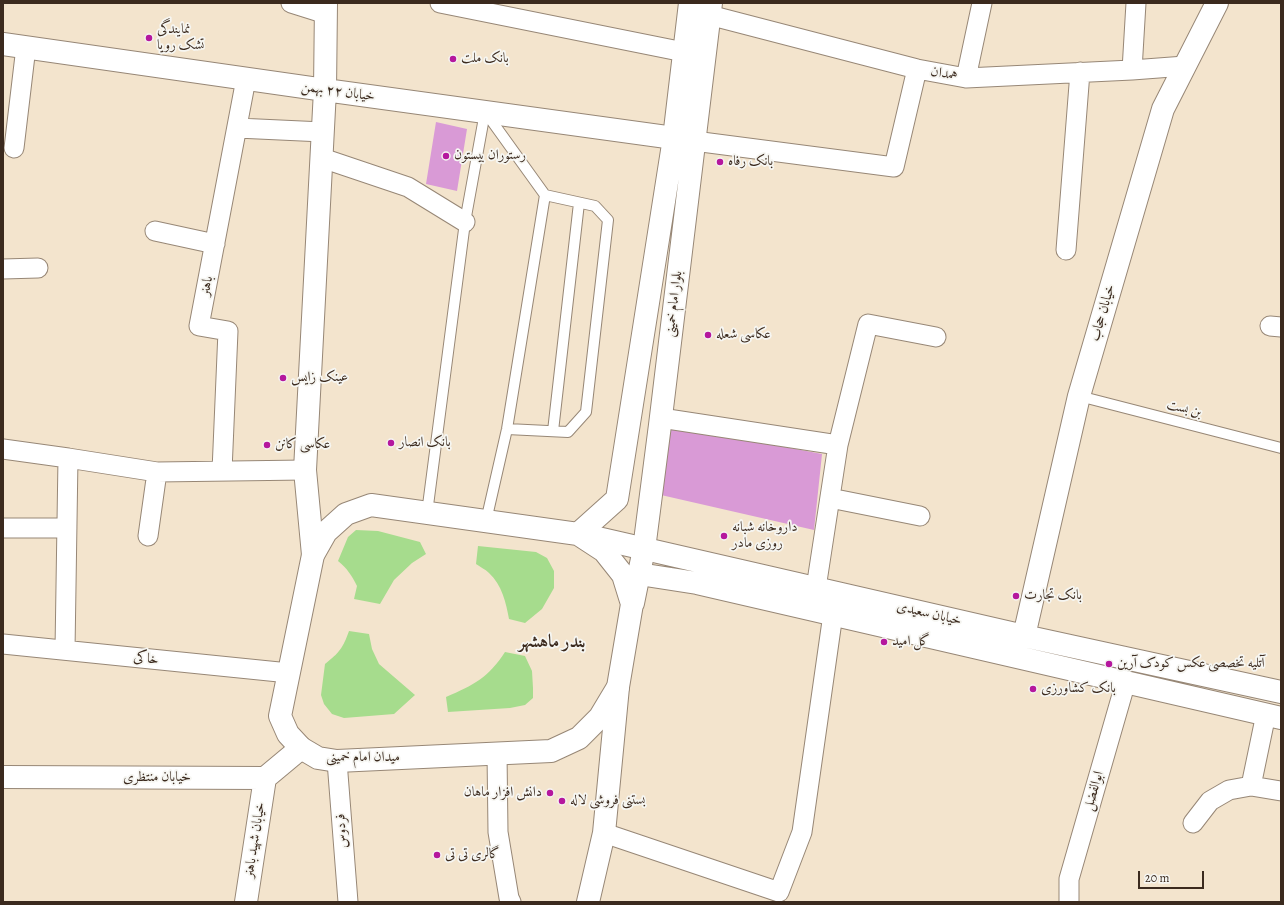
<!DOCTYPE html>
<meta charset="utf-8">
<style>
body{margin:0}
#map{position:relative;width:1284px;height:905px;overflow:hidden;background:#f3e4cd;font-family:Alegreya,serif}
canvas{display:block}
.frame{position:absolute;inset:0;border:4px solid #3b2a1e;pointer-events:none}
.scale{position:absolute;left:1138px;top:871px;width:66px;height:18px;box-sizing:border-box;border:2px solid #3b2a1e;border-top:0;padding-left:5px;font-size:12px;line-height:14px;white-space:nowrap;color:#3b2a1e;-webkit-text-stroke:3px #f6f6f2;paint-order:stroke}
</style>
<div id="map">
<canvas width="1284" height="905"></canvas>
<div class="frame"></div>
<div class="scale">20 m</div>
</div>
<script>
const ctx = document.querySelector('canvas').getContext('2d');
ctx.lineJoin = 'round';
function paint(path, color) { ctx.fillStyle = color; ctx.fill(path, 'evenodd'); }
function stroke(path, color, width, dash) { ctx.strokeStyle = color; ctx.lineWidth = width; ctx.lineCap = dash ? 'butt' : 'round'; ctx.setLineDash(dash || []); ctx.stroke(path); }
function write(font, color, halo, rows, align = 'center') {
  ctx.font = font + ' Alegreya,Amiri,serif'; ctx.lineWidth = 3.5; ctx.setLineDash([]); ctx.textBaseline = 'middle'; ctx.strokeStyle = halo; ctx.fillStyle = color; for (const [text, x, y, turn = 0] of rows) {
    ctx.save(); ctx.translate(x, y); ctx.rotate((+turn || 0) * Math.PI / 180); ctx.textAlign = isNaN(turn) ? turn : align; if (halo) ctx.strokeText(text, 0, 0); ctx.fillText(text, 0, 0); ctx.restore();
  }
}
const green = new Path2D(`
 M 356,530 L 378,531 L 420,542 L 426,554 L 412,563 L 394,580 L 380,604 L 354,599 L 357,586 C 352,576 347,568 338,561 L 348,537 Z
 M 478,546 L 536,552 L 547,558 L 554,571 L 554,588 L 542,609 L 525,623 L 509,619 C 506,603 502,585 489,573 C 485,569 480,567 476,564 Z
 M 349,631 L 369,634 L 372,649 L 379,664 L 415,695 L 394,714 L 344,718 L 332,714 L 324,704 L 321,695 L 325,664 C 339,653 343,648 349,631 Z
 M 505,652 L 525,656 L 532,671 L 533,688 L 533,698 L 525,705 L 510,708 L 448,712 L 446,697 C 474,685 488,678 505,652 Z`);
const building = new Path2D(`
 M 436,122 L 467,129 L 457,191 L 426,184 Z
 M 670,425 L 822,454 L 814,530 L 661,495 Z`);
const lane = new Path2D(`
 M 1079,396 L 1281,448
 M 507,429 L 568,432 L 586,412 L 608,220 L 595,206 L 545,195
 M 553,431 L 579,203
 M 427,513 L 465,222 L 485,112
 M 486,521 L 507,429 L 545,195 L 486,113`);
const street = new Path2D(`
 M 291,3 L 326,14
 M 440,3 L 684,52
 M 709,15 L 917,69 L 966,78 L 1132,70 L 1185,66
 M 1132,70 L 1136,3
 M 966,78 L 982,3
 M 237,128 L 323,132
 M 694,141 L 894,167 L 917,69
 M 14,148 L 26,47
 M 322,158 L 408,187 L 465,222
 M 155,231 L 215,244
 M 1066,250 L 1080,72
 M 3,269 L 38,268
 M 1270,326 L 1281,327
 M 661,418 L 838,445
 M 3,449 L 68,458 L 65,650
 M 68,458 L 157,472 L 305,470
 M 222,471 L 228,331 L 199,326 L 246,79
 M 830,498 L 920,516
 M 3,528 L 67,528
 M 148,536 L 157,472
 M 816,588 L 838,445 L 868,324 L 936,337
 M 3,644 L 289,673
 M 497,753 L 498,832 L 509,898 L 511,902
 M 337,761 L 348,902
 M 1251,786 L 1266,714
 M 1193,823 L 1210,801 L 1229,790 L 1251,786 L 1281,791
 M 604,833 L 779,892 L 802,832 L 833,614
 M 1069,902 L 1069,879 L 1126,681`);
const secondary = new Path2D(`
 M 3,44 L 325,90 L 674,138
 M 580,534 L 1024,636 L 1281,692
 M 313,555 L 305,470 L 325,90 L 326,3
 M 639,574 L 697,583 L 1281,718
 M 1024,636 L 1079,396 L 1163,109 L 1217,3
 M 3,777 L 265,778 L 301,748
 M 246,902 L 265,778
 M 588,902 L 604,833 L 618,687`);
const primary = new Path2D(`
 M 371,505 L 578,534 L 604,551 L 623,575 L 632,604 L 618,687 L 600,717 L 579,738 L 551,751 L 337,761 L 318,758 L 301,748 L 288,734 L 280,716 L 313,555 L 326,532 L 346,514 Z
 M 578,534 L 617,499 L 674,138 L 690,3
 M 633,603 L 644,549 L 660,425 L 711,3`);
const markers = [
 [149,38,4,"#b5179e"],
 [453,59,4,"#b5179e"],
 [446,156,4,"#b5179e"],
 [720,162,4,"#b5179e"],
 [708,335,4,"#b5179e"],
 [283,378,4,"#b5179e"],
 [391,443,4,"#b5179e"],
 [267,445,4,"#b5179e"],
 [724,536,4,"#b5179e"],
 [1016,596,4,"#b5179e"],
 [884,642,4,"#b5179e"],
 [1109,664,4,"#b5179e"],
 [1033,689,4,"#b5179e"],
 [550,793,4,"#b5179e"],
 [562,801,4,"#b5179e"],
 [437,855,4,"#b5179e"]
];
const poiNames = [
 ["نمایندگی",157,30],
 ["تشک رویا",157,46],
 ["بانک ملت",461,59],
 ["رستوران بیستون",454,156],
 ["بانک رفاه",728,162],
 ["عکاسی شعله",716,335],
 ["عینک زایس",291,378],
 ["بانک انصار",399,443],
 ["عکاسی کانن",275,445],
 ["داروخانه شبانه",732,528],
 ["روزی مادر",732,544],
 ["بانک تجارت",1024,596],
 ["گل امید",892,642],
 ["آتلیه تخصصی عکس کودک آرین",1117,664],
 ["بانک کشاورزی",1041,689],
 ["دانش افزار ماهان",542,793,"right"],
 ["بستنی فروشی لاله",570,801],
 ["گالری تی تی",445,855]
];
const streetNames = [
 ["همدان",944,74,10],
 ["خیابان ۲۲ بهمن",338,92,8],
 ["باهنر",207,286,-79],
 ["بلوار امام خمینی",674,304,-83],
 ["خیابان حجاب",1103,313,-74],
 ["بن بست",1184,409,14],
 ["خیابان سعیدی",929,614,13],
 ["خاکی",146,659,6],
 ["میدان امام خمینی",363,758],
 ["خیابان منتظری",157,778],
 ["ابوالفضل",1094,791,-74],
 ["فردوس",342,831,-94],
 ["خیابان شهید باهنر",255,840,-81]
];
const districtNames = [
 ["بندر ماهشهر",552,643]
];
paint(green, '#a6dc8d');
paint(building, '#d99ad6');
stroke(lane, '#978776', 12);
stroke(street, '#978776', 21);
stroke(secondary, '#978776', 24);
stroke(primary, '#978776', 24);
stroke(lane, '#fff', 10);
stroke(street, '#fff', 19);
stroke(secondary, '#fff', 22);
stroke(primary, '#fff', 22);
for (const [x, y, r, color] of markers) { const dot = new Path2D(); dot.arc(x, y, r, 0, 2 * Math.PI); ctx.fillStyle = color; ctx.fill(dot); stroke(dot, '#f6f6f2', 1.5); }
write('14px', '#3b2a1e', '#f6f6f2', poiNames, 'left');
write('14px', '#3b2a1e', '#f6f6f2', streetNames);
write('bold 18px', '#3b2a1e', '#f6f6f2', districtNames);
</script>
